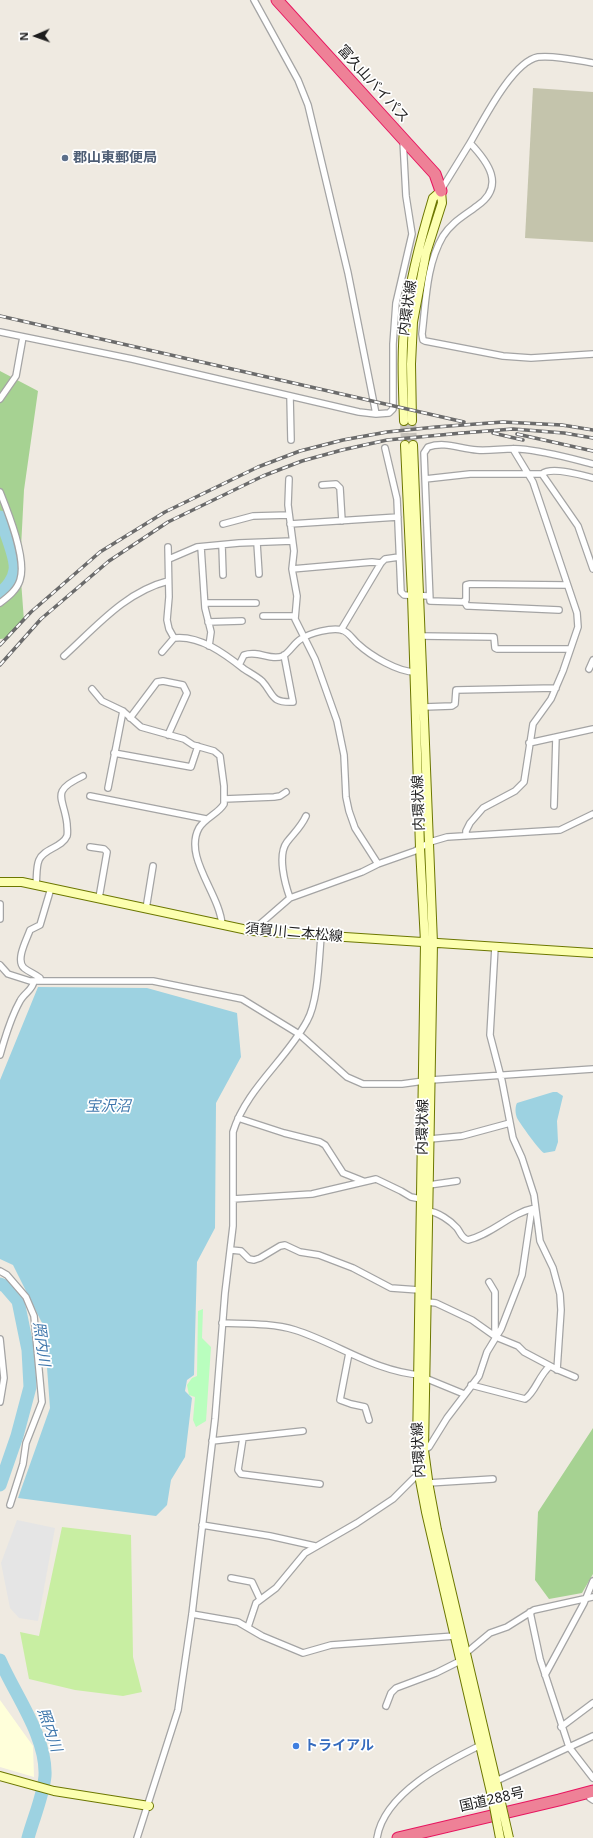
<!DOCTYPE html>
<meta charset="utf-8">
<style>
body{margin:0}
#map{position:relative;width:593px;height:1838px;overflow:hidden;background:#efeae1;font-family:"Noto Sans",sans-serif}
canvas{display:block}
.north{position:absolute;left:16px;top:16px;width:40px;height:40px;-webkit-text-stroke:3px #fff;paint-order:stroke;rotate:268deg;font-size:11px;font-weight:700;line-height:16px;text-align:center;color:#1d1d1d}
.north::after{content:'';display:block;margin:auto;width:14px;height:18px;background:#1d1d1d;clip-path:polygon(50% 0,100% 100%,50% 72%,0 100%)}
</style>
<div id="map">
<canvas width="593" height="1838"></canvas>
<div class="north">N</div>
</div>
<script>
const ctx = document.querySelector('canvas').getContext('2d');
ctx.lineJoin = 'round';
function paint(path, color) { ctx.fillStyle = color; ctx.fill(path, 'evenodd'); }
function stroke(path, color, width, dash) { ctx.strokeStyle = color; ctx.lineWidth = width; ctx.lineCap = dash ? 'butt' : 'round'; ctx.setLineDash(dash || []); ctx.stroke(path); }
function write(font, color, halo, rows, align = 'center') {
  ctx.font = font + ' "Noto Sans","Noto Sans JP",sans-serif'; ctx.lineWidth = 3.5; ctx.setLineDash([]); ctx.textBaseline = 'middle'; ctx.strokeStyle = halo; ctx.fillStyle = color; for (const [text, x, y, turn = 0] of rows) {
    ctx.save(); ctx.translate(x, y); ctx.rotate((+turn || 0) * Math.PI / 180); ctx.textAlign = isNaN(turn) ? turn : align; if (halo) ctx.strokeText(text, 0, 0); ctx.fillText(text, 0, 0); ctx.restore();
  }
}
const education = new Path2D(`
 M 0,1700 L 33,1746 L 34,1777 L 0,1767 Z`);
const construction = new Path2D(`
 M 533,88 L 593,92 L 593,242 L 525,238 Z`);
const grass = new Path2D(`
 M 62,1527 L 131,1535 L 133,1657 L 142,1692 L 123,1696 L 75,1690 L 29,1679 L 20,1632 L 39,1636 Z`);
const forest = new Path2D(`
 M 0,371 L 38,391 L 24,490 L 20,567 L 24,621 L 9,638 L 0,639 Z
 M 593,1428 L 593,1574 L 582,1593 L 549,1599 L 535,1580 L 538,1512 Z`);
const park = new Path2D(`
 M 203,1309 L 202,1338 L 211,1347 L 206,1421 L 196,1427 L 193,1420 L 195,1397 L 189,1395 L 187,1385 L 192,1378 L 197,1376 L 198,1311 Z`);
const parking = new Path2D(`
 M 17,1520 L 55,1528 L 38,1621 L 19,1618 L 10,1608 L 1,1563 Z`);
const water = new Path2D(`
 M 38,987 L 147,988 L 237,1013 L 241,1057 L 216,1103 L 215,1228 L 197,1262 L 194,1375 L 187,1380 L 185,1391 L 192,1398 L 185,1457 L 171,1480 L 167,1505 L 156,1516 L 18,1498 L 50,1408 L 44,1327 L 13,1265 L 0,1259 L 0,1080 Z
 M 553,1092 L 557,1092 L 563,1096 L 557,1121 L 558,1142 L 555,1151 L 544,1153 C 539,1150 521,1125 517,1118 C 515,1113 515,1107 517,1103 Z`);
const river = new Path2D(`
 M 0,517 C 4,528 17,559 15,570 C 14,579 7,588 0,593
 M 0,1284 L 5,1286 L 18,1301 L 28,1350 L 30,1387 L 17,1436 L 0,1485
 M 0,1660 C 15,1695 47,1737 45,1776 C 43,1797 33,1819 28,1838`);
const secondaryTunnel = new Path2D(`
 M 404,421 L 405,445
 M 412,421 L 413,445`);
const street = new Path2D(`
 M 254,0 L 298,80 L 308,105 L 348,273 L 376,414
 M 593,63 C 576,60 555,55 538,57 C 512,62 483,121 470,143 C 488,162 506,186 477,206 C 464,216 452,222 443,236 C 426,265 426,302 422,334 L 423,340 L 425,341 L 503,356 L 531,358 L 593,354
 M 441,190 L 470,143
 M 0,332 L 132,359 L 359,412 L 376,414 L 389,413 L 393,409 L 393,344 L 396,303 L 412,234 L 406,196 L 403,140
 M 290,396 L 291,440
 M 0,399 L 16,376 L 23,337
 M 385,448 L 397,499 L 401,592 L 404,595 L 429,596
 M 542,474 C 551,466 581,475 593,478
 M 289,479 L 288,505 L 294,551 L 292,569 L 297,596 L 295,619 L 315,659 L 337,721 L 344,755 L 346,797 L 349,811 L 355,828 L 378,864
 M 425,479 L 470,474 L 542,474 L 578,526 L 593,569
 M 322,485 L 336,484 L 340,488 L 342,521
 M 0,492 C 8,512 27,559 20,580 C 17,590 8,597 0,603
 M 223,524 L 253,516 L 289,515
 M 290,524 L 398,517
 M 257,543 L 259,574
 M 222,545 L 223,575
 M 168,547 L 169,597 L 167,620 L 169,629 L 174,638
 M 201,547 L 205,608 L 211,632 L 209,646
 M 169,559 L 197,547 L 239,543 L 292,541
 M 292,569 L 372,562 L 381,563
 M 567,585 L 470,584 L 466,585 L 466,600 L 463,602 L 430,601 L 424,453 L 428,447 C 445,441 460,449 477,450 C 491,451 506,448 520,449 C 545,451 569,458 593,464
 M 464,601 L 467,606 L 470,606 L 559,610
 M 205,603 L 256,603
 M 263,616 L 295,616
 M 208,622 L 242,621
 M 341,630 L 381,563 L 385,559 L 399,557
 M 421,636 L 494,637 L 495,648 L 497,649 L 570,649
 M 162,652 L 174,638 C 200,635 225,654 244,669 C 250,673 256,676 262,681 C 274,694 270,703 293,702 L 284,655
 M 64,656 C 96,627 125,592 168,581
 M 239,665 L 244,655 C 259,650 270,661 283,656 C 290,652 294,643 301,639 C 310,633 332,627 342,630 C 349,632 353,640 358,644 C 371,656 398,672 415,672
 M 589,669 L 593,660
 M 92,689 L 102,701 L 123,711 L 141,727 L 184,739 L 193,745 L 214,751 L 220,756 L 224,786 L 224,804 C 218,814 206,817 199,828 C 183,857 220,894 222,925
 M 424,707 L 452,706 L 455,704 L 456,690 L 556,688
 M 130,718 L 157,682 L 163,681 L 183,685 L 187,693 L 168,735
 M 529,743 L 593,729
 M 114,753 L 191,767 L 198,746
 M 108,788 L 123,711
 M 90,796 L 206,819
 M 224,799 L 274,797 L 280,796 L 286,792
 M 554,806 L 556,737
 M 466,836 L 466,831 L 470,823 L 483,808 L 515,791 L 524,782 L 533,724 L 551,699 L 563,671 L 578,627 L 577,613 L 533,482 L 513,449
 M 90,847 L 104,849 L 107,852 L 99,898
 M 36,885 C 37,877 36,867 39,860 C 44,848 62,848 67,836 C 68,832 67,828 67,824 C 64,797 49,792 83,776
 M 290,898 C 285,884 277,855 287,842 C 294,833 301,827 306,816
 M 0,904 L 0,919
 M 146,909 L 153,866
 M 252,931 L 290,898 L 362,872 L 378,864 L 415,851 L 430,842 L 447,837 L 560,830 L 593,814
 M 495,947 L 490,1035 L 502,1081 L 513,1138 L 522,1158 L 534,1195 L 540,1241 L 553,1268 L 560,1294 L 561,1310 L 557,1370
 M 0,965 L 8,974 L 30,981 L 153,981 L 242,999 L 299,1034 L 347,1077 L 363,1084 L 402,1084 L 431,1080 L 593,1069
 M 41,981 L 40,978 C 35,974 29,972 24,968 C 15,960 27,939 30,930 L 40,925 L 51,888
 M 0,1055 C 5,1037 11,1017 20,1001 C 24,993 33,990 34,981
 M 238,1118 L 284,1133 L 320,1142 L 325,1145 L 343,1173 L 363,1181
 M 430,1139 L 462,1136 L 510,1123
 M 429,1185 L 457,1181
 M 233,1199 L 312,1194 L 376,1179 L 401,1191 L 411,1197 L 421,1199
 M 428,1211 C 438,1212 451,1221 457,1228 C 461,1233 461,1238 468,1240 C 493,1234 510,1213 535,1208
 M 231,1250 L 241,1251 L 249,1259 L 254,1260 L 260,1258 L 280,1246 L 285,1245 L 300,1252 L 319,1255 L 353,1268 L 391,1288 L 419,1290
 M 0,1271 L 7,1275 L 26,1297 L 34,1316 L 42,1402 L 26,1443 L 23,1464 L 10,1505
 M 489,1282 L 495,1292 L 495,1332 L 497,1335
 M 427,1302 L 436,1303 L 472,1320 L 496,1337 L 518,1346 L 524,1352 L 556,1369 L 575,1377
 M 222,1323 C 246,1324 272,1323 295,1330 C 337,1343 375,1372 421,1375
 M 0,1339 L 4,1378 L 0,1402
 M 349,1353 L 340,1400 L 351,1404 L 365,1407 L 369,1420
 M 425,1378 L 464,1394
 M 471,1385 L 525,1399 C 535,1393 539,1375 550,1366
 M 243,1438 L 238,1470 L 241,1474 L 320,1484
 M 212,1441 L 303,1431
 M 424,1450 L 429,1447 L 447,1418 L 479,1376 L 487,1352 L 501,1329 L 522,1275 L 531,1214 L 535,1211
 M 428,1483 L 493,1479
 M 202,1525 L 270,1536 L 315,1546
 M 231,1578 L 252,1582 L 260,1599
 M 530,1612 L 540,1659 L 569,1747 L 593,1778
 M 192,1614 L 238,1622 L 262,1636 L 303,1653 L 331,1645 L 455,1636
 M 248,1627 L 256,1603 L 276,1588 L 305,1553 L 357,1523 L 393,1499 L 414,1478 L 427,1473
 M 466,1653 L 490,1633 L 507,1627 L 534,1610 L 593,1597
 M 545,1675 L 584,1603 L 593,1581
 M 386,1706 L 391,1693 L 396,1688 L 436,1673 L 460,1661
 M 561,1727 L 593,1703
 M 496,1781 L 593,1736
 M 590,1798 L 593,1800
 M 137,1838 L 178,1710 L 192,1614 L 215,1419 L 225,1293 L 233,1226 L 233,1132 C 246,1089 286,1060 307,1021 C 318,1002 319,959 321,937
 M 377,1838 C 384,1793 446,1762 483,1744`);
const secondary = new Path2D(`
 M 404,421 C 403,387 401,353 405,320 C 410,278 421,238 433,198 L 441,191
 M 412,421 L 411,364 L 413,322 L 426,253 L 442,203 L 441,191
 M 405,445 L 412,595 L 420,848 L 425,942 L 417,1447 L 419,1475 L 426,1512 L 493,1801
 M 413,445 L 433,943 L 424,1450 L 429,1487 L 437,1530 L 499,1794
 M 0,882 L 22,882 L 252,931 L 593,953
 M 0,1776 L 54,1791 L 149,1806`);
const highway = new Path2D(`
 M 277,0 L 435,174 L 441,191
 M 398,1838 L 559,1800 L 593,1791`);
const rail = new Path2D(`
 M 0,316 L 464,422
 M 493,433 L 523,440
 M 517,434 L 593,451
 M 0,645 L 31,612 L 100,552 L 165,512 L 258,467 L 300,451 L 343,440 L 387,432 L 436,427 L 503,422 L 562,425 L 593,430
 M 0,665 L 41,619 L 109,561 L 168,522 L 263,476 L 302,461 L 342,450 L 387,440 L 462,433 L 513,429 L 564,433 L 593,438`);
const secondaryBridge = new Path2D(`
 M 499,1794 L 509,1838
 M 493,1801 L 500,1838`);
const markers = [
 [65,158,4,"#5c6f8a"],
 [296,1746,4,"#3f7fe0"]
];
const streetNames = [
 ["富久山バイパス",373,84,48],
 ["内環状線",408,308,-82],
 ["内環状線",419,803,-92],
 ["須賀川二本松線",294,933,5],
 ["内環状線",423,1127,-89],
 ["内環状線",419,1450,-93],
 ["国道288号",492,1800,-13]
];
const serviceNames = [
 ["郡山東郵便局",73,158]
];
const shopNames = [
 ["トライアル",304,1746]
];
const waterNames = [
 ["宝沢沼",108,1107],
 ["照内川",41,1344,82],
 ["照内川",49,1730,71]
];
paint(education, '#ffffda');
paint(construction, '#c4c4ac');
paint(grass, '#c8eea2');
paint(forest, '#a6d292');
paint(park, '#b9febe');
paint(parking, '#e5e5e5');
paint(water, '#9dd2e1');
stroke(river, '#9dd2e1', 13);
stroke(secondaryTunnel, '#c5c1ba', 8, [8, 4]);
stroke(street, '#a4a4a4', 8);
stroke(secondary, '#6c7700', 10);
stroke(highway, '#e7155f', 13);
stroke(street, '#fff', 5.5);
stroke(secondary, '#fcffaf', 8);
stroke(highway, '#ee8197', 11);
stroke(rail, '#6b6b6b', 3.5);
stroke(rail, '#fff', 2, [6]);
stroke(secondaryBridge, '#6c7700', 10, []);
stroke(secondaryBridge, '#fcffaf', 8);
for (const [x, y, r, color] of markers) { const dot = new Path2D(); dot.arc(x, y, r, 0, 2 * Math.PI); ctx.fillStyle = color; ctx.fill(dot); stroke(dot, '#fff', 1.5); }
write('14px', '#1d1d1d', '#fff', streetNames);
write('bold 14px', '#4e5e75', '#fff', serviceNames, 'left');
write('bold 14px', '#366cbe', '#fff', shopNames, 'left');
write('italic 15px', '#3f77ac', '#fff', waterNames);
</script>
